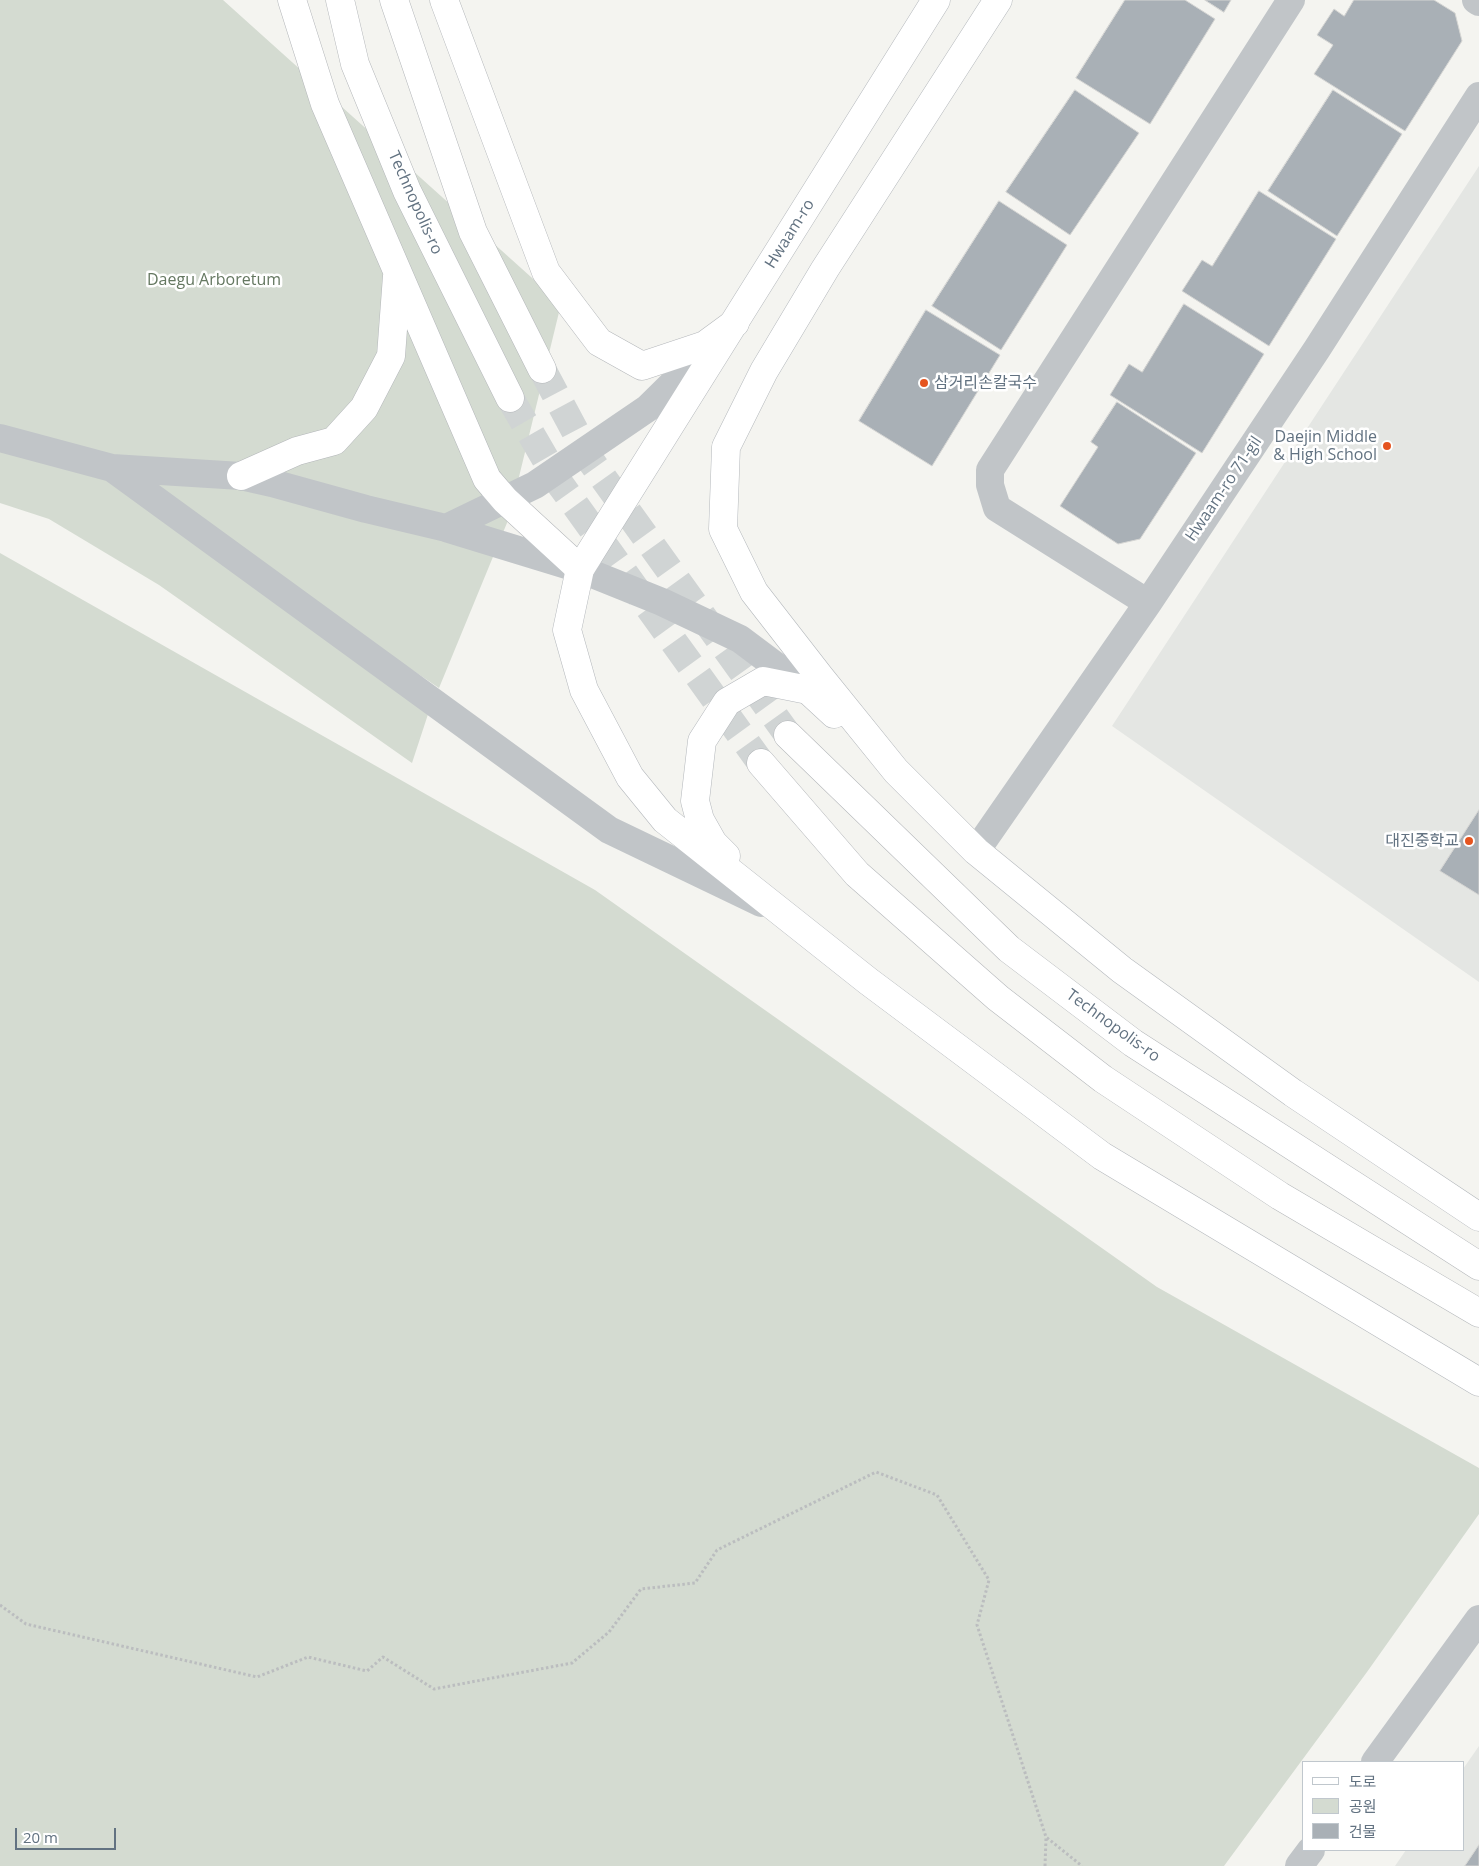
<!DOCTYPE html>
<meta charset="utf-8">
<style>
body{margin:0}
#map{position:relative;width:1479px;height:1866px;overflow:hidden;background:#f4f4f0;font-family:"Open Sans","Noto Sans KR",sans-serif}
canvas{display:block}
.legend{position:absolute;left:1302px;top:1761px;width:162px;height:90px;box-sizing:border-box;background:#fff;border:1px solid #c0c7cd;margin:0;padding:6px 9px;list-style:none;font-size:15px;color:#627281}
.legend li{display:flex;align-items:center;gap:10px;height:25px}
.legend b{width:25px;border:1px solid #c0c7cd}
.scale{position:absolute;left:15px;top:1828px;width:101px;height:22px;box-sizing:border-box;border:2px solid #627281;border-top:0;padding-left:6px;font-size:15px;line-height:18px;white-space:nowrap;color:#627281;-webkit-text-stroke:4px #fff;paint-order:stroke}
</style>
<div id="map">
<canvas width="1479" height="1866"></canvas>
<ul class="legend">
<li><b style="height:6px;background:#fff"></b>도로</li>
<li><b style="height:14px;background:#d4dbd1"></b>공원</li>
<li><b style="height:14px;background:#a9b0b6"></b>건물</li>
</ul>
<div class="scale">20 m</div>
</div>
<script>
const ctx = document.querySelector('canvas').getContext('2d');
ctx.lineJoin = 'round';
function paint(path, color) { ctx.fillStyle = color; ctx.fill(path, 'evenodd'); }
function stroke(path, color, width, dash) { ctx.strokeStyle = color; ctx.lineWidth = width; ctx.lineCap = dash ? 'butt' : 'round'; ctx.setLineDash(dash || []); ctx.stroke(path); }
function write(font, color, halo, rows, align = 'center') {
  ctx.font = font + ' "Open Sans","Noto Sans KR",sans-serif'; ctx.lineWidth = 5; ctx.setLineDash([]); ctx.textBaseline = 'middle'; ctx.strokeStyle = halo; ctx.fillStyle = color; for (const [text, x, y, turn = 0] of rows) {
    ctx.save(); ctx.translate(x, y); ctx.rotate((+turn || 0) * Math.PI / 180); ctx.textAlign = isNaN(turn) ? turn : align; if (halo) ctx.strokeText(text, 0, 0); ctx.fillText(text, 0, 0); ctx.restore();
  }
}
const built = new Path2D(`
 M 1479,166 L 1479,982 L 1112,726 Z
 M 1479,1746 L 1479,1866 L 1395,1866 L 1406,1850 L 1463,1850 L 1463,1769 Z`);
const green = new Path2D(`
 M 0,0 L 223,0 L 561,304 L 509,518 L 439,688 L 139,486 L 434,696 L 412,763 L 159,585 L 49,519 L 0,503 Z
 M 0,553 L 595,890 L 1157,1287 L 1479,1468 L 1479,1514 L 1367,1672 L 1224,1866 L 0,1866 Z`);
const building = new Path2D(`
 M 1125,0 L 1185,0 L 1215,19 L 1150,124 L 1076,78 Z
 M 1205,0 L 1231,0 L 1224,12 Z
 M 1354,0 L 1434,0 L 1455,13 L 1462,41 L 1405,131 L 1314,74 L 1333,45 L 1317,35 L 1334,9 L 1344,16 Z
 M 1075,90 L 1139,133 L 1070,235 L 1006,192 Z
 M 1333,90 L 1402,134 L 1337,236 L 1268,191 Z
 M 1259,191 L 1336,239 L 1269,346 L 1182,291 L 1202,260 L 1212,266 Z
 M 999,201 L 1067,245 L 1001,350 L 932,306 Z
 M 1184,304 L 1264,354 L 1202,453 L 1110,395 L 1129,364 L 1142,372 Z
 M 926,310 L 1000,355 L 932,466 L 859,421 Z
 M 1117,402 L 1196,453 L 1140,539 L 1118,544 L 1060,506 L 1098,447 L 1091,442 Z
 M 1479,810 L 1479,895 L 1440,871 Z
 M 1479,1845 L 1479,1866 L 1465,1866 Z`);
const highwayTunnel = new Path2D(`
 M 542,369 L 591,461 L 788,735
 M 510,398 L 560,484 L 761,763`);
const path = new Path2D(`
 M 0,1605 L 26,1624 L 257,1677 L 308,1657 L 367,1671 L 383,1657 L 434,1689 L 572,1663 L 609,1632 L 641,1589 L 695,1583 L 717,1550 L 876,1472 L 937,1495 L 989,1580 L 977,1625 L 1046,1837 L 1082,1866
 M 1045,1866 L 1046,1838`);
const minor = new Path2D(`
 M 1476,0 L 1479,2
 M 0,438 L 112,468 L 241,476 L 272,483 L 366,509 L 446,528 L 580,569 L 662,602 L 740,639 L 808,690
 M 112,468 L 609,830 L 761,903
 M 446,528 L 535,485 L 648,408 L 716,341
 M 1148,603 L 997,508 L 990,485 L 990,470 L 1291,0
 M 976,851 L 1148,603 L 1317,349 L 1479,96
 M 1375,1762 L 1479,1619
 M 1299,1866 L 1311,1850`);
const major = new Path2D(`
 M 936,0 L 580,569 L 567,630 L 584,690 L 630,777 L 665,820 L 868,981 L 1102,1156 L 1479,1382
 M 998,0 L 825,269 L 764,371 L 726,447 L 723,529 L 754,592 L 820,677 L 896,771 L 976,851 L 1122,970 L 1293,1093 L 1479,1217
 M 726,856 L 713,843 L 700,820 L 695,801 L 702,741 L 727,702 L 763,681 L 808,690 L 834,714`);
const highway = new Path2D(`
 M 292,0 L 325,104 L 487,479 L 505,500 L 580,569
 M 340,0 L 355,64 L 407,191 L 510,398
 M 394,0 L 473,232 L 542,369
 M 444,0 L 546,272 L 599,342 L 642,366 L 705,345 L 735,323
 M 241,476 L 297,451 L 334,441 L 364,408 L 391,356 L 397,276
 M 788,735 L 1009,949 L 1133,1043 L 1479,1266
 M 761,763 L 857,874 L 998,998 L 1103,1079 L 1280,1196 L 1479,1313`);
const markers = [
 [924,383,5,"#e5541f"],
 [1387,446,5,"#e5541f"],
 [1469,841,5,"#e5541f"]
];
const streetNames = [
 ["Technopolis-ro",415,203,66],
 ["Hwaam-ro",790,234,-58],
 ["Hwaam-ro 71-gil",1224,489,-56],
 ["Technopolis-ro",1113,1026,36]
];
const parkNames = [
 ["Daegu Arboretum",214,280]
];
const poiNames = [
 ["삼거리손칼국수",934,383,"left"],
 ["Daejin Middle",1377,437],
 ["& High School",1377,455],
 ["대진중학교",1459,841]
];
paint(built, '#e4e6e3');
paint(green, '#d4dbd1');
paint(building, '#a9b0b6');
stroke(building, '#d5d5d3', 1);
stroke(highwayTunnel, '#d0d4d4', 28, [28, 14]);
stroke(major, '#b4b8bc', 29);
stroke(highway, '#b4b7ba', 29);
stroke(path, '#bbbdbf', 3, [2.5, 2.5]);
stroke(minor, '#c1c5c8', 28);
stroke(major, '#fff', 28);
stroke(highway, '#fff', 28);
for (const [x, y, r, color] of markers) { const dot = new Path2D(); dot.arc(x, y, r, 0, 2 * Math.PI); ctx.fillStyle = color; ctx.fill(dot); stroke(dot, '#fff', 2); }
write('16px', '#627281', '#fff', streetNames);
write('16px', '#657861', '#fff', parkNames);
write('16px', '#627281', '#fff', poiNames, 'right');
</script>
